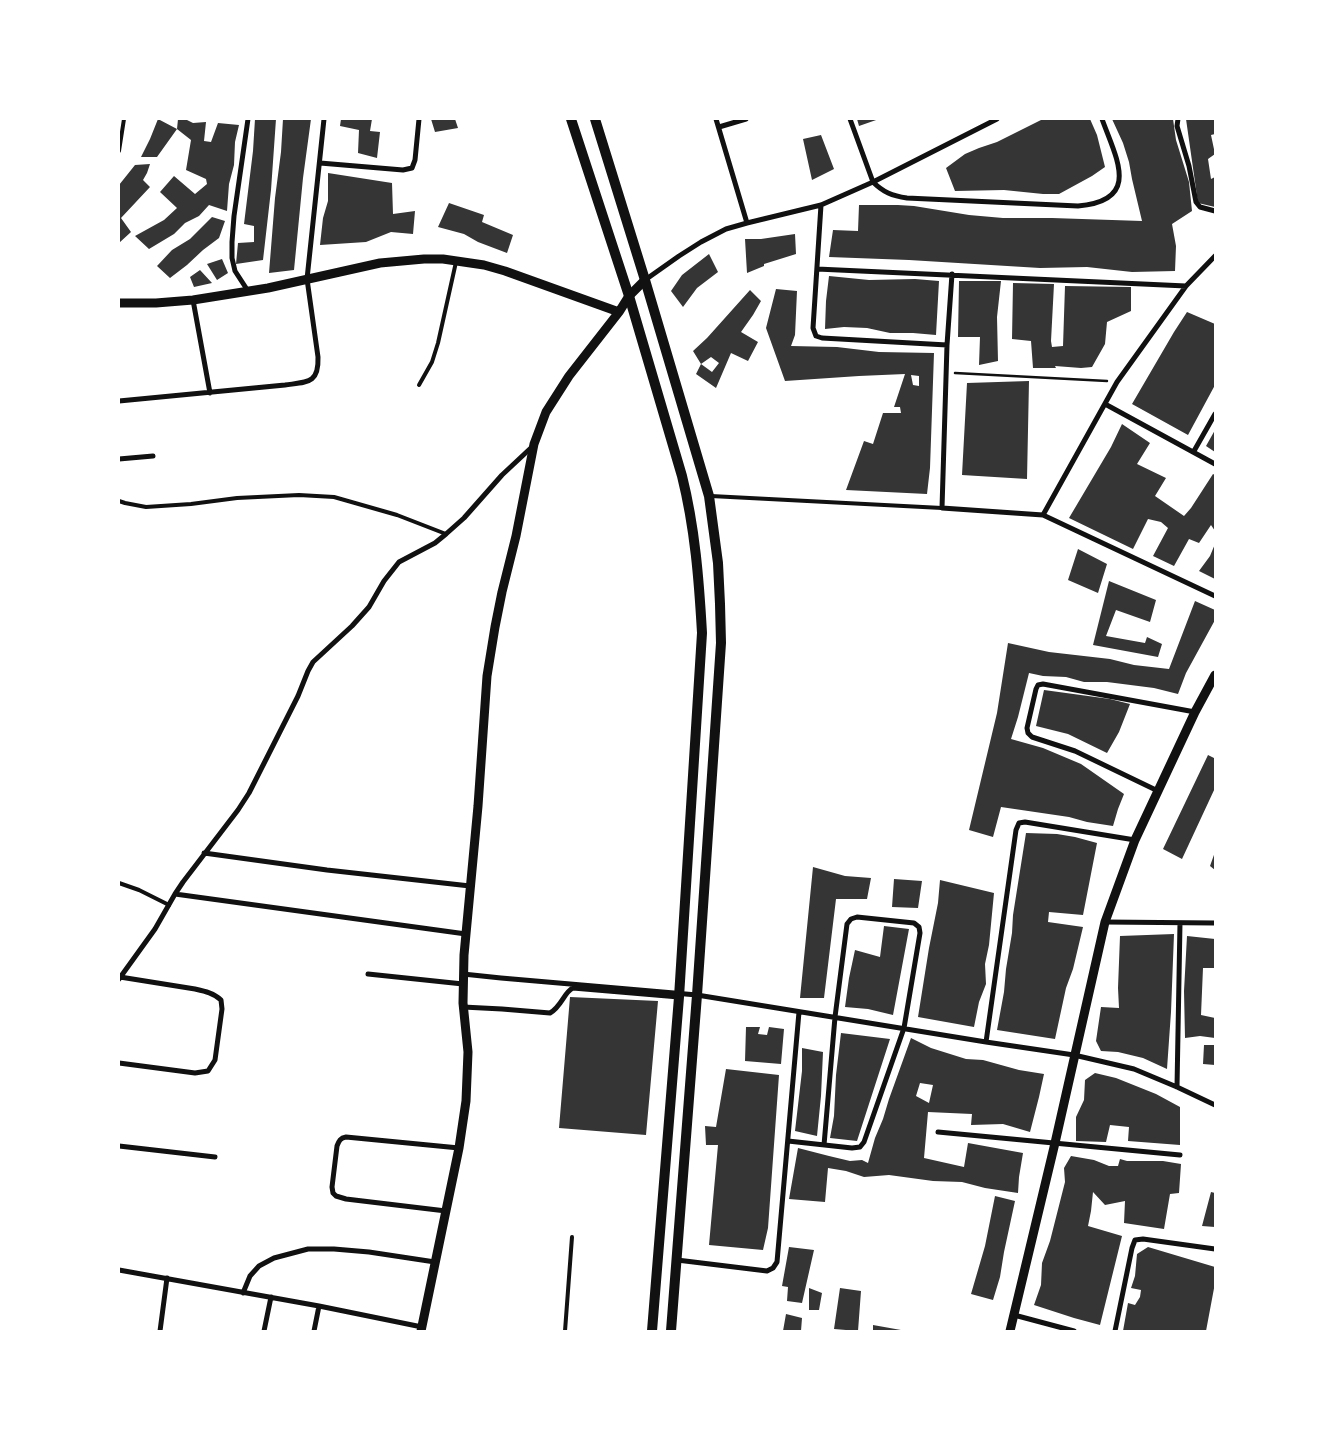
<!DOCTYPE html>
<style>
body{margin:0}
#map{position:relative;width:1334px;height:1450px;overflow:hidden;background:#fff;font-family:Arial,sans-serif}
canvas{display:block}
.frame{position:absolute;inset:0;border:120px solid #fff;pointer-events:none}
</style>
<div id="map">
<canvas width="1334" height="1450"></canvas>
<div class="frame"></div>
</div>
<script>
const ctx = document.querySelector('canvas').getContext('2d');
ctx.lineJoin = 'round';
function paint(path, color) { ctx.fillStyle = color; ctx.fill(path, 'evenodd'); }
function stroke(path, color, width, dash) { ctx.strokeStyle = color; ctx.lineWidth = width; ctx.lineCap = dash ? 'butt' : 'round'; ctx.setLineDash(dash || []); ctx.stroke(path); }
const building = new Path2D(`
 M 158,119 L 177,129 L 157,157 L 141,157 L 150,139 Z
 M 178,119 L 185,119 L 193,123 L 206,122 L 204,141 L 211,142 L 218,123 L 239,125 L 235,142 L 234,165 L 229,184 L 227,211 L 209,205 L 199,216 L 185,223 L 174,234 L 149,249 L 135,236 L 164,220 L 177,208 L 160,192 L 174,176 L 195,194 L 207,184 L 206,179 L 186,170 L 191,140 L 177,129 Z
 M 255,119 L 276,119 L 271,190 L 263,260 L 236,264 L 238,243 L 254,242 L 254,226 L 244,224 L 253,151 Z
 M 283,119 L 311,119 L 303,178 L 294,270 L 269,273 L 275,198 L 281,152 Z
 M 341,119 L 372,119 L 370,131 L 380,132 L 377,158 L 358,153 L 359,130 L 340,126 Z
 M 431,119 L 455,119 L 458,128 L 435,132 Z
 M 857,119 L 879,119 L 859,126 Z
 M 1043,119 L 1090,119 L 1097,135 L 1105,167 L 1092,176 L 1059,194 L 1043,194 L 1004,190 L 955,191 L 946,168 L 965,154 L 979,148 L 997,142 Z
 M 1112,119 L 1173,119 L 1176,140 L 1189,182 L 1192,211 L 1172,224 L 1176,246 L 1175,271 L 1132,272 L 1087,267 L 1040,268 L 909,260 L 829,257 L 833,230 L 858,231 L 859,205 L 898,205 L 914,206 L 969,215 L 1003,218 L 1052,218 L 1142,221 L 1132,179 L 1129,162 L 1123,143 Z
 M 1186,119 L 1215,119 L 1215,134 L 1211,135 L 1215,154 L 1208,159 L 1211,179 L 1215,177 L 1215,207 L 1198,203 Z
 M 821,135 L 834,169 L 812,180 L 803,139 Z
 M 150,164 L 147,173 L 143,180 L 150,187 L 121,218 L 131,232 L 119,243 L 119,185 L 135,165 Z
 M 328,173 L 392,183 L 393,214 L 415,211 L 413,234 L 391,232 L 366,242 L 320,245 L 323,218 L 328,201 Z
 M 449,203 L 484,215 L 482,222 L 513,235 L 507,253 L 478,242 L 464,234 L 438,227 Z
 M 212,217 L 225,221 L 219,238 L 203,250 L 187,265 L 170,278 L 157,266 L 172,250 L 190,239 Z
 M 795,234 L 796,254 L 764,264 L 764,266 L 747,273 L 745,239 L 761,239 Z
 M 709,254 L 718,272 L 697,288 L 683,307 L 671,291 L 682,275 Z
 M 222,259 L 228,273 L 217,280 L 207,264 Z
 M 200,270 L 212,283 L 194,287 L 190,277 Z
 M 829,276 L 869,280 L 915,279 L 939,281 L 936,335 L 913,333 L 890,333 L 867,328 L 844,327 L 825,329 L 826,301 Z
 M 959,281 L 1001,281 L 997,317 L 998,361 L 979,365 L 980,337 L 958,337 Z
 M 1013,283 L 1054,284 L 1051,341 L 1052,347 L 1063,346 L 1065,286 L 1131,287 L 1131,311 L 1107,322 L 1105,344 L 1092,367 L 1081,368 L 1055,366 L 1056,368 L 1033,368 L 1031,341 L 1012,339 Z
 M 776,289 L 797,291 L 795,335 L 791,346 L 837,347 L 879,352 L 934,353 L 930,468 L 927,494 L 846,490 L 864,441 L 873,444 L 883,413 L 901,413 L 900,407 L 894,407 L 905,374 L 859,376 L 785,381 L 766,328 ZM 911,375 L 919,376 L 919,386 L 913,385 Z
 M 750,290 L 761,301 L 753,315 L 741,332 L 758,342 L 748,361 L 731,353 L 716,388 L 696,374 L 701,364 L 712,372 L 719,363 L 711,357 L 701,364 L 693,351 L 707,338 Z
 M 1187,312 L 1215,324 L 1215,385 L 1188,435 L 1132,404 L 1174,332 Z
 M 1029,381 L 1027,479 L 962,475 L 967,383 Z
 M 1122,424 L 1150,443 L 1137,464 L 1166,478 L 1155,496 L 1184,516 L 1191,508 L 1213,474 L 1215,475 L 1215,531 L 1211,525 L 1199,543 L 1189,539 L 1174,566 L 1153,556 L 1168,528 L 1161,522 L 1148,519 L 1133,549 L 1069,518 L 1111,447 Z
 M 1215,430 L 1215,452 L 1206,446 Z
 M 1215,544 L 1215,579 L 1199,571 L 1210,556 Z
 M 1078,549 L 1107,564 L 1098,593 L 1068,580 Z
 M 1109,581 L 1156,600 L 1150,622 L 1116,610 L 1106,636 L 1145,643 L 1147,637 L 1162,644 L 1158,657 L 1093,645 Z
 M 1195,601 L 1215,610 L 1215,620 L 1186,673 L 1178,694 L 1154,688 L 1107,682 L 1084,682 L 1066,677 L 1043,676 L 1029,673 L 1018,717 L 1011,739 L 1043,748 L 1081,764 L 1124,794 L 1118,809 L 1113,826 L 1087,822 L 1069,817 L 1001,807 L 993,837 L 969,830 L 997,713 L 1008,643 L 1049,652 L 1110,659 L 1134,665 L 1169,669 Z
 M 1044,690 L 1110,699 L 1130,704 L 1119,732 L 1107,753 L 1068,734 L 1036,726 Z
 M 1208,755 L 1214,758 L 1215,755 L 1215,788 L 1182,859 L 1163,849 Z
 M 1026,833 L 1057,834 L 1075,837 L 1097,843 L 1083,915 L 1049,912 L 1048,922 L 1083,927 L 1073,969 L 1066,988 L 1055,1039 L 997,1030 L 1004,992 L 1006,969 L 1012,933 L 1013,915 Z
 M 1215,852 L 1215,870 L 1210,866 Z
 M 813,867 L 845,876 L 871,878 L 867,899 L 836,899 L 824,998 L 800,998 Z
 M 894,879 L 922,881 L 918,908 L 892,907 Z
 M 940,880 L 994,893 L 989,945 L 985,964 L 986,984 L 979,1002 L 974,1027 L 918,1017 L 929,948 L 938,903 Z
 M 884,926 L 909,929 L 893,1015 L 868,1009 L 845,1007 L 849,978 L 855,950 L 880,957 Z
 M 1174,934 L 1171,1012 L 1167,1069 L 1143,1058 L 1118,1052 L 1101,1051 L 1096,1041 L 1101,1007 L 1119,1008 L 1118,988 L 1120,936 Z
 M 1187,936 L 1215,939 L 1215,968 L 1203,968 L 1201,1015 L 1215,1018 L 1215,1038 L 1200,1036 L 1185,1038 L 1184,991 Z
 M 570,997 L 658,1001 L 646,1135 L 559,1128 Z
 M 746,1027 L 760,1027 L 758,1034 L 767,1035 L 769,1027 L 784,1029 L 781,1064 L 745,1061 Z
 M 841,1033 L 890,1039 L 857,1141 L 830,1138 L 834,1116 L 836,1075 Z
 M 911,1038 L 931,1048 L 966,1059 L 983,1060 L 1019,1070 L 1044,1074 L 1039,1097 L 1030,1132 L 1003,1124 L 971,1125 L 972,1114 L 928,1112 L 924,1158 L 964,1167 L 968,1143 L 1023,1153 L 1019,1177 L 1018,1193 L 985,1188 L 962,1182 L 933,1181 L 889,1175 L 864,1177 L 846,1171 L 828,1168 L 825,1202 L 789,1199 L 798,1148 L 829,1156 L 850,1161 L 862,1160 L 868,1163 L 875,1138 L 883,1119 L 889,1099 ZM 920,1083 L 933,1085 L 929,1103 L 916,1096 Z
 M 1204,1045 L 1215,1045 L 1215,1065 L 1203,1064 Z
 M 802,1048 L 823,1052 L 821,1096 L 817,1136 L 795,1131 L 802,1071 Z
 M 726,1069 L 779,1075 L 768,1228 L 763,1250 L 709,1245 L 718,1145 L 706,1145 L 705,1126 L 716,1127 Z
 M 1095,1073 L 1116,1078 L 1156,1094 L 1180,1107 L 1180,1145 L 1128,1141 L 1129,1127 L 1110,1125 L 1106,1142 L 1076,1141 L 1076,1117 L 1084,1100 L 1085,1080 Z
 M 1071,1156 L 1094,1160 L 1109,1166 L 1118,1166 L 1120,1159 L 1127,1161 L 1163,1161 L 1181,1164 L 1179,1193 L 1170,1194 L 1164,1229 L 1124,1223 L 1125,1201 L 1105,1205 L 1093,1192 L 1091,1211 L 1088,1226 L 1122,1236 L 1100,1325 L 1074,1318 L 1034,1305 L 1041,1285 L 1042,1263 L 1050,1241 L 1065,1182 L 1064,1168 Z
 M 1211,1192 L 1215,1193 L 1215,1227 L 1202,1226 Z
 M 995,1196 L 1015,1201 L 1004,1252 L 1000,1277 L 993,1300 L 971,1294 L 985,1246 Z
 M 789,1247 L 814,1250 L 802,1303 L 787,1301 L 788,1287 L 782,1286 Z
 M 1148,1247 L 1215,1267 L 1215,1283 L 1206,1331 L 1123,1331 L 1128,1303 L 1135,1305 L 1140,1297 L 1141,1290 L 1131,1288 L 1135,1276 L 1137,1254 Z
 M 809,1288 L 822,1293 L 819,1310 L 809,1310 Z
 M 840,1288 L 861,1291 L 858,1331 L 834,1329 Z
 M 786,1314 L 802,1318 L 801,1331 L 783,1331 Z
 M 873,1325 L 901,1330 L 901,1331 L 873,1331 Z`);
const path = new Path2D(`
 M 955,373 L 1107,381`);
const service = new Path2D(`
 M 119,151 L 124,119
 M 419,385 L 432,362 L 438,343 L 456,262
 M 711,496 L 942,508
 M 119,501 L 125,503 L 146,507 L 191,504 L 237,498 L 299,495 L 334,497 L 397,515 L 446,534
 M 119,883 L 139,890 L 169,905
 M 565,1331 L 572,1237`);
const minor = new Path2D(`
 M 716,119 L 747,223
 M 850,119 L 873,182 C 883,192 892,196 907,198 L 1078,206 C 1142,201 1116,158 1102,119
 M 1178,119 L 1177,126 L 1189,166 L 1196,202 L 1200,207 L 1215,211
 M 719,127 L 746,119
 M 320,163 L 403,170 L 412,168 L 415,160 L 419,119
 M 821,205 L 813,328 L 816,336 L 822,338 L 947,345
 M 817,269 L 1186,286
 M 952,274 L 947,345 L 942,508 L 1043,515 L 1215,596
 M 645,280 L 679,256 L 701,242 L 726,229 L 747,223 L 821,205 L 873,182 L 997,119
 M 248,291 L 235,271 L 232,258 L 232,242 L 234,216 L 248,119
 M 193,300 L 210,393
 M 119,401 L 285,385 C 307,382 319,384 318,357 L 307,279 L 324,119
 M 1105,404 L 1215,464
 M 1194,451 L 1215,414
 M 119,459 L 153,456
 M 1043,515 L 1117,382 L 1186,286 L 1215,256
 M 1158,791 L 1075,751 L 1032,737 L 1028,733 L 1027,728 L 1036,689 L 1038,685 L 1043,684 L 1195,712
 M 204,853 L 327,870 L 470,886
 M 175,894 L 466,934
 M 1105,922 L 1215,923
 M 368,974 L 463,984
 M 463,974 L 501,978 L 697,995 L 986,1042 L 1074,1055 L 1134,1069 L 1177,1087 L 1215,1105
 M 119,979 L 155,929 L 175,894 L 183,882 L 238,810 L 249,793 L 298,696 L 308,671 L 313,662 L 352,626 L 369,607 L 384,581 L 399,562 L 435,543 L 446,534 L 464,518 L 502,475 L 533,446
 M 463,1007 L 502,1009 L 550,1013 C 562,1006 564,992 573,988 L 679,997
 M 986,1042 L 1016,830 L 1019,823 L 1025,822 L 1135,840
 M 119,1063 L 195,1073 L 208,1071 L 215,1060 L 222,1009 L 221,1000 C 214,993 204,991 195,989 L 120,977
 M 1177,1087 L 1180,923
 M 938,1132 L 1180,1155
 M 788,1141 L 852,1148 L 860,1147 L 864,1142 L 904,1028 L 920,933 L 919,927 L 914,923 L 857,917 L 851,919 L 847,924 L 835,1017 L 824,1145
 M 119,1146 L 215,1157
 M 446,1211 L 346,1199 L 336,1196 L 333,1193 L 332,1187 L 337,1146 C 339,1141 340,1138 346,1137 L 459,1148
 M 677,1260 L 767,1271 L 773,1268 L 777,1262 L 799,1012
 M 119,1270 L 319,1306 L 422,1327
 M 243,1293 L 250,1276 L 259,1266 L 274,1258 L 308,1249 L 334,1249 L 369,1252 L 435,1262
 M 1014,1315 L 1074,1331
 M 160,1331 L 167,1278
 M 264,1331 L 271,1297
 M 314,1331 L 319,1306
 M 1115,1331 L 1132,1248 L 1135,1240 L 1143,1239 L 1215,1249`);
const tertiary = new Path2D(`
 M 119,303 L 156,303 L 193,300 L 268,288 L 380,263 L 424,259 L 443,259 L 484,265 L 505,271 L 619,312
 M 421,1331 L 459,1148 L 466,1101 L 468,1052 L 463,1003 L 464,955 L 478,806 L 487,676 L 495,627 L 502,592 L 516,536 L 534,444 L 546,412 L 569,376 L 619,312 L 629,296 L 645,280
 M 1010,1331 L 1055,1143 L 1105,922 L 1135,840 L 1195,712 L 1215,675`);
const secondary = new Path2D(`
 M 571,119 L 629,296 L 682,476 C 695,528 699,580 702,633 L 679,997 L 652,1331
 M 595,119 L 645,280 L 709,496 L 718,563 L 720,604 L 721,643 L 697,995 L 671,1331`);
paint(building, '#353535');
stroke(path, '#111', 2.5);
stroke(service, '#111', 4);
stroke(minor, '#111', 5);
stroke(tertiary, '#111', 9);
stroke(secondary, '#111', 10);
</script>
